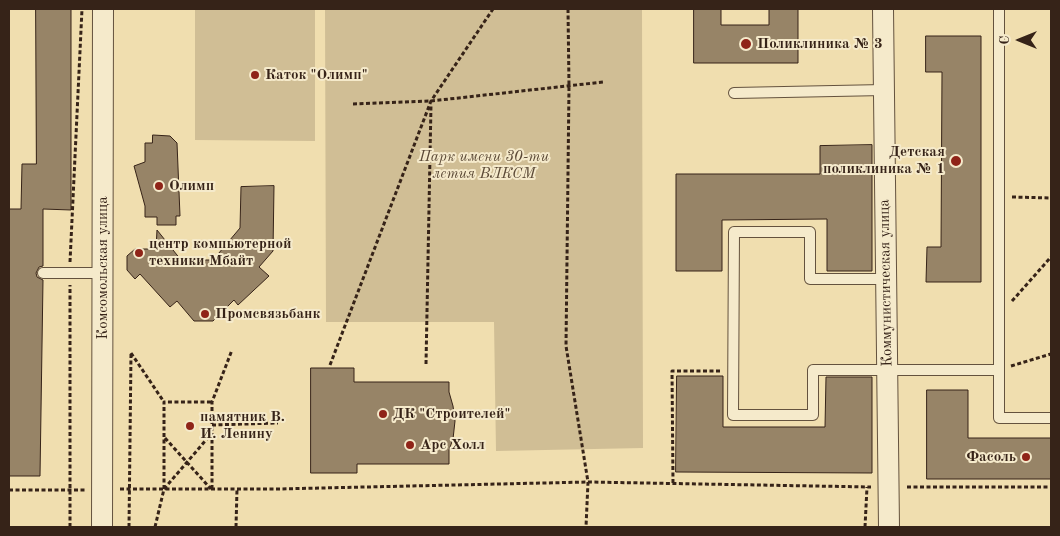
<!DOCTYPE html>
<meta charset="utf-8">
<style>
body{margin:0}
#map{position:relative;width:1060px;height:536px;overflow:hidden;background:#f0deaf;font-family:"Old Standard TT",serif}
canvas{display:block}
.frame{position:absolute;inset:0;border:10px solid #362318;pointer-events:none}
.north{position:absolute;left:995px;top:15px;width:50px;height:50px;-webkit-text-stroke:4px #f5eacb;paint-order:stroke;rotate:270deg;font-size:14px;font-weight:700;line-height:20px;text-align:center;color:#362318}
.north::after{content:'';display:block;margin:auto;width:18px;height:22px;background:#362318;clip-path:polygon(50% 0,100% 100%,50% 72%,0 100%)}
</style>
<div id="map">
<canvas width="1060" height="536"></canvas>
<div class="frame"></div>
<div class="north">С</div>
</div>
<script>
const ctx = document.querySelector('canvas').getContext('2d');
ctx.lineJoin = 'round';
function paint(path, color) { ctx.fillStyle = color; ctx.fill(path, 'evenodd'); }
function stroke(path, color, width, dash) { ctx.strokeStyle = color; ctx.lineWidth = width; ctx.lineCap = dash ? 'butt' : 'round'; ctx.setLineDash(dash || []); ctx.stroke(path); }
function write(font, color, halo, rows, align = 'center') {
  ctx.font = font + ' "Old Standard TT",serif'; ctx.lineWidth = 4; ctx.setLineDash([]); ctx.textBaseline = 'middle'; ctx.strokeStyle = halo; ctx.fillStyle = color; for (const [text, x, y, turn = 0] of rows) {
    ctx.save(); ctx.translate(x, y); ctx.rotate((+turn || 0) * Math.PI / 180); ctx.textAlign = isNaN(turn) ? turn : align; if (halo) ctx.strokeText(text, 0, 0); ctx.fillText(text, 0, 0); ctx.restore();
  }
}
const green = new Path2D(`
 M 195,9 L 315,9 L 315,141 L 195,140 Z
 M 325,9 L 642,9 L 643,448 L 496,451 L 494,322 L 326,322 Z`);
const building = new Path2D(`
 M 36,9 L 71,9 L 71,210 L 43,209 L 43,266 L 39,267 L 36,273 L 37,277 L 43,280 L 40,476 L 9,476 L 9,209 L 21,209 L 22,164 L 36,164 Z
 M 694,9 L 721,9 L 721,25 L 769,25 L 769,9 L 798,9 L 798,63 L 694,63 Z
 M 926,36 L 981,36 L 981,282 L 926,282 L 927,247 L 941,247 L 942,72 L 926,72 Z
 M 153,135 L 170,136 L 177,143 L 180,216 L 176,216 L 176,225 L 157,225 L 157,217 L 145,217 L 145,206 L 134,166 L 145,162 L 145,143 L 152,143 Z
 M 872,145 L 872,271 L 827,271 L 827,219 L 722,220 L 722,271 L 676,271 L 676,174 L 820,174 L 820,146 Z
 M 274,186 L 273,251 L 259,267 L 269,276 L 238,305 L 234,300 L 213,321 L 194,321 L 177,301 L 170,307 L 140,274 L 135,279 L 127,270 L 127,256 L 135,249 L 156,249 L 157,230 L 181,260 L 213,260 L 240,228 L 241,187 Z
 M 311,368 L 354,368 L 354,382 L 449,382 L 449,392 L 453,406 L 455,421 L 453,439 L 449,450 L 449,464 L 357,464 L 357,473 L 311,473 Z
 M 677,376 L 723,376 L 723,427 L 825,427 L 826,377 L 872,377 L 872,473 L 676,472 Z
 M 927,390 L 968,390 L 968,438 L 1051,438 L 1051,479 L 927,479 Z`);
const path = new Path2D(`
 M 568,9 L 569,86 L 566,346 L 588,482 L 586,527
 M 353,104 L 431,101 L 603,82
 M 1012,197 L 1051,198
 M 70,262 L 82,9
 M 1012,301 L 1051,257
 M 131,353 L 164,402
 M 426,364 L 431,104
 M 330,365 L 431,101 L 493,9
 M 1011,366 L 1051,354
 M 212,425 L 278,423
 M 165,438 L 211,489
 M 673,483 L 672,371 L 722,371
 M 907,487 L 1051,487
 M 120,489 L 277,489 L 588,482 L 871,487
 M 164,489 L 212,433
 M 212,489 L 212,402 L 232,350
 M 9,490 L 86,490
 M 70,527 L 70,285
 M 129,527 L 131,353
 M 155,527 L 164,489 L 164,402 L 212,402
 M 236,527 L 237,489
 M 865,527 L 867,487`);
const service = new Path2D(`
 M 999,9 L 999,370
 M 734,93 L 884,90
 M 43,273 L 103,273
 M 886,279 L 810,279 L 810,232 L 734,232 L 733,415 L 813,415 L 813,370 L 999,370 L 999,418 L 1051,418`);
const minor = new Path2D(`
 M 883,9 L 889,527
 M 102,527 L 103,9`);
const markers = [
 [746,44,6,"#8f2418"],
 [255,75,5,"#8f2418"],
 [956,161,6,"#8f2418"],
 [159,186,5,"#8f2418"],
 [139,253,5,"#8f2418"],
 [205,314,5,"#8f2418"],
 [383,414,5,"#8f2418"],
 [190,426,5,"#8f2418"],
 [410,445,5,"#8f2418"],
 [1026,457,5,"#8f2418"]
];
const poiNames = [
 ["Поликлиника № 3",757,44],
 ["Каток \"Олимп\"",265,75],
 ["Детская",945,152,"right"],
 ["поликлиника № 1",945,169,"right"],
 ["Олимп",169,186],
 ["центр компьютерной",149,244],
 ["техники Мбайт",149,261],
 ["Промсвязьбанк",215,314],
 ["ДК \"Строителей\"",393,414],
 ["памятник В.",200,417],
 ["И. Ленину",200,434],
 ["Арс Холл",420,445],
 ["Фасоль",1016,457,"right"]
];
const parkNames = [
 ["Парк имени 30-ти",484,157],
 ["летия ВЛКСМ",484,174]
];
const streetNames = [
 ["Комсомольская улица",103,268,-90],
 ["Коммунистическая улица",886,283,-91]
];
paint(green, '#d0be95');
paint(building, '#978467');
stroke(building, '#362318', 1);
stroke(service, '#64523e', 12);
stroke(minor, '#64523e', 22);
stroke(path, '#362318', 3, [4, 2.5]);
stroke(service, '#f5eacb', 10);
stroke(minor, '#f5eacb', 20);
for (const [x, y, r, color] of markers) { const dot = new Path2D(); dot.arc(x, y, r, 0, 2 * Math.PI); ctx.fillStyle = color; ctx.fill(dot); stroke(dot, '#f5eacb', 2); }
write('bold 15px', '#362318', '#f5eacb', poiNames, 'left');
write('italic 15px', '#5c4a37', '#f5eacb', parkNames);
write('15px', '#362318', '#f5eacb', streetNames);
</script>
